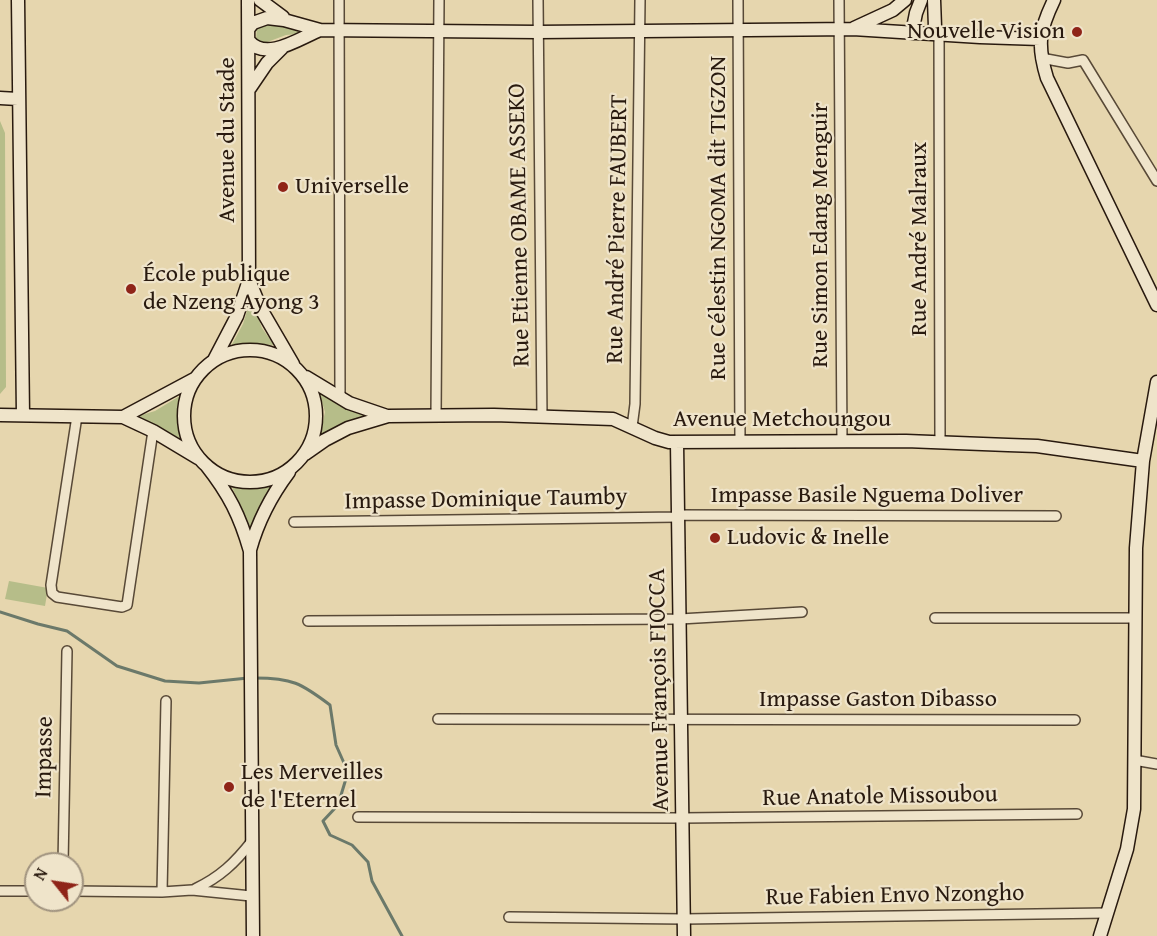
<!DOCTYPE html>
<meta charset="utf-8">
<style>
body{margin:0}
#map{position:relative;width:1157px;height:936px;overflow:hidden;background:#e6d6ae;font-family:"Gentium Book Plus",serif}
canvas{display:block}
.north{position:absolute;left:24px;top:852px;width:60px;height:60px;box-sizing:border-box;background:#efe4ca;border:2px solid #a0937f;border-radius:50%;rotate:300deg;font-size:16px;font-weight:700;line-height:24px;text-align:center;color:#291a0f}
.north::after{content:'';display:block;margin:auto;width:21px;height:27px;background:#8f2418;clip-path:polygon(50% 0,100% 100%,50% 72%,0 100%)}
</style>
<div id="map">
<canvas width="1157" height="936"></canvas>
<div class="north">N</div>
</div>
<script>
const ctx = document.querySelector('canvas').getContext('2d');
ctx.lineJoin = 'round';
function paint(path, color) { ctx.fillStyle = color; ctx.fill(path, 'evenodd'); }
function stroke(path, color, width, dash) { ctx.strokeStyle = color; ctx.lineWidth = width; ctx.lineCap = dash ? 'butt' : 'round'; ctx.setLineDash(dash || []); ctx.stroke(path); }
function write(font, color, halo, rows, align = 'center') {
  ctx.font = font + ' "Gentium Book Plus",serif'; ctx.lineWidth = 4.5; ctx.setLineDash([]); ctx.textBaseline = 'middle'; ctx.strokeStyle = halo; ctx.fillStyle = color; for (const [text, x, y, turn = 0] of rows) {
    ctx.save(); ctx.translate(x, y); ctx.rotate((+turn || 0) * Math.PI / 180); ctx.textAlign = isNaN(turn) ? turn : align; if (halo) ctx.strokeText(text, 0, 0); ctx.fillText(text, 0, 0); ctx.restore();
  }
}
const green = new Path2D(`
 M 268,24 L 294,29 L 298,31 L 298,34 L 286,35 L 262,44 L 256,41 L 257,26 Z
 M 0,121 L 5,133 L 6,387 L 0,394 Z
 M 251,298 L 262,328 L 274,345 L 254,344 L 230,348 L 243,324 Z
 M 319,392 L 339,404 L 367,417 L 320,437 L 325,412 Z
 M 183,394 L 180,410 L 184,435 L 182,438 L 178,439 L 138,416 L 155,411 Z
 M 231,485 L 250,488 L 273,485 L 268,491 L 252,531 Z
 M 9,581 L 48,588 L 45,606 L 5,599 Z`);
const stream = new Path2D(`
 M 0,612 L 38,624 L 67,631 L 117,666 L 165,681 L 199,683 L 248,678
 M 255,678 C 292,678 301,683 330,705 L 336,745 L 348,772 L 338,805 L 323,821 L 330,835 L 352,845 L 368,862 L 372,881 L 402,936`);
const street = new Path2D(`
 M 339,0 L 340,397
 M 538,0 L 542,417
 M 738,0 L 740,442
 M 839,0 L 842,441
 M 939,34 L 940,443
 M 1041,58 L 1068,63 L 1083,60 L 1157,181
 M 436,415 L 439,0
 M 77,416 L 51,585 L 52,593 L 57,597 L 122,607 L 127,605 L 153,431
 M 632,427 L 635,404 L 640,0
 M 678,515 L 1056,516
 M 294,522 L 678,517
 M 935,618 L 1134,618
 M 308,621 L 680,619 L 802,612
 M 438,719 L 1075,720
 M 1134,760 L 1157,764
 M 358,817 L 682,818 L 1077,814
 M 63,864 L 67,651
 M 195,889 C 220,877 235,863 252,841
 M 0,891 L 36,891
 M 72,891 L 162,892 L 192,890 L 251,896
 M 162,892 L 166,701
 M 509,917 L 684,919 L 1107,913`);
const secondary = new Path2D(`
 M 18,0 L 23,415
 M 260,0 L 283,17
 M 934,0 L 935,27 L 939,34
 M 1054,0 C 1039,31 1037,45 1047,78 L 1157,305
 M 249,28 L 253,23 L 267,18 L 284,20 L 320,30 L 538,32 L 853,29 L 980,37 L 1040,39
 M 854,28 L 893,10 L 905,0
 M 912,33 L 916,13 L 921,0
 M 249,41 C 266,62 300,38 320,30
 M 250,88 L 267,63 L 282,48
 M 0,98 L 18,99
 M 249,280 L 261,309 L 293,364
 M184 416a66 66 0 1 1 132 0a66 66 0 1 1-132 0Z
 M 214,360 L 237,316 L 249,280 L 248,0
 M 306,377 L 349,403 L 387,416
 M 0,415 L 123,417 L 153,431 L 198,458
 M 123,417 L 196,378
 M 677,443 L 684,936
 M 305,454 L 325,440 L 348,428 L 388,416 L 494,415 L 613,419 L 655,438 L 669,442 L 906,441 L 1008,445 L 1037,446 L 1143,461
 M 206,465 C 229,494 240,516 250,551 L 253,936
 M 250,550 C 258,521 271,496 289,472
 M 1100,936 L 1127,849 L 1134,809 L 1136,548 L 1143,461 L 1157,382`);
const markers = [
 [1077,32,6,"#8f2418"],
 [283,187,6,"#8f2418"],
 [131,289,6,"#8f2418"],
 [715,538,6,"#8f2418"],
 [229,787,6,"#8f2418"]
];
const poiNames = [
 ["Nouvelle Vision",1065,32,"right"],
 ["Universelle",295,187],
 ["École publique",143,275],
 ["de Nzeng Ayong 3",143,303],
 ["Ludovic & Inelle",727,538],
 ["Les Merveilles",241,773],
 ["de l'Eternel",241,801]
];
const streetNames = [
 ["Avenue du Stade",228,140,-90],
 ["Rue Célestin NGOMA dit TIGZON",719,218,-90],
 ["Rue Etienne OBAME ASSEKO",520,225,-91],
 ["Rue André Pierre FAUBERT",618,229,-89],
 ["Rue Simon Edang Menguir",821,235,-90],
 ["Rue André Malraux",920,239,-90],
 ["Avenue Metchoungou",782,420],
 ["Impasse Basile Nguema Doliver",867,496],
 ["Impasse Dominique Taumby",486,500,-1],
 ["Avenue François FIOCCA",660,690,-91],
 ["Impasse Gaston Dibasso",878,700],
 ["Impasse",45,757,-89],
 ["Rue Anatole Missoubou",880,797,-1],
 ["Rue Fabien Envo Nzongho",895,896,-1]
];
paint(green, '#b6bd89');
stroke(stream, '#6b796a', 3);
stroke(street, '#584937', 12);
stroke(secondary, '#291a0f', 15);
stroke(street, '#efe4ca', 9);
stroke(secondary, '#efe4ca', 12);
for (const [x, y, r, color] of markers) { const dot = new Path2D(); dot.arc(x, y, r, 0, 2 * Math.PI); ctx.fillStyle = color; ctx.fill(dot); stroke(dot, '#efe4ca', 2); }
write('24px', '#291a0f', '#efe4ca', poiNames, 'left');
write('24px', '#291a0f', '#efe4ca', streetNames);
</script>
